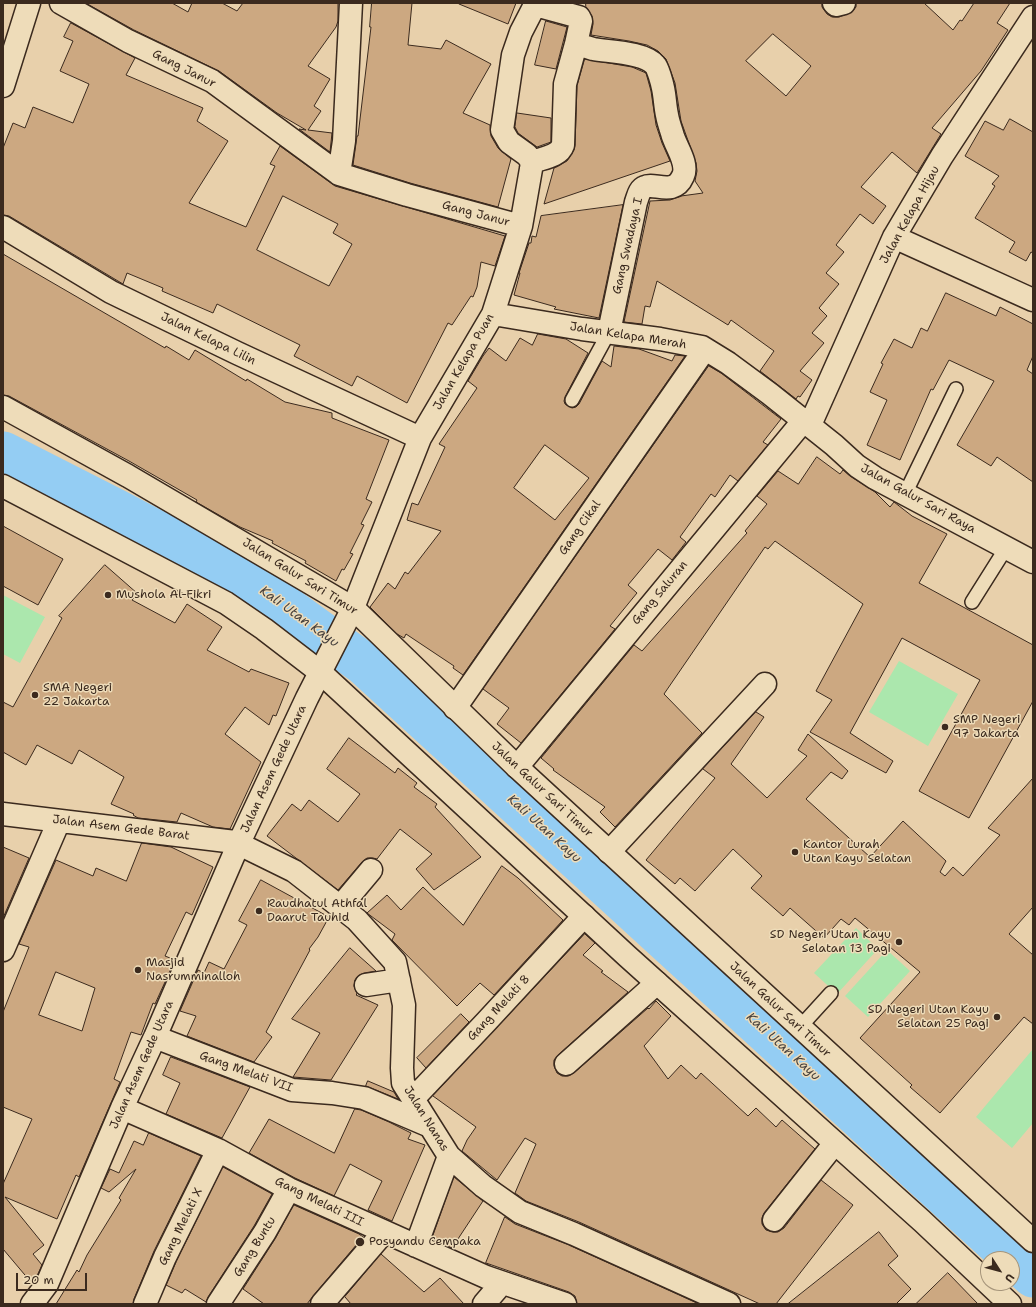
<!DOCTYPE html>
<style>
body{margin:0}
#map{position:relative;width:1036px;height:1307px;overflow:hidden;background:#e8d0ab;font-family:"Shantell Sans",sans-serif}
canvas{display:block}
.frame{position:absolute;inset:0;border:4px solid #3b2a1e;pointer-events:none}
.north{position:absolute;left:980px;top:1251px;width:40px;height:40px;box-sizing:border-box;background:#eedcb9;border:1px solid #a6957b;border-radius:50%;rotate:126deg;font-size:11px;font-weight:700;line-height:16px;text-align:center;color:#3b2a1e}
.north::after{content:'';display:block;margin:auto;width:14px;height:18px;background:#3b2a1e;clip-path:polygon(50% 0,100% 100%,50% 72%,0 100%)}
.scale{position:absolute;left:16px;top:1273px;width:71px;height:18px;box-sizing:border-box;border:2px solid #3b2a1e;border-top:0;padding-left:5px;font-size:12px;line-height:14px;white-space:nowrap;color:#3b2a1e;-webkit-text-stroke:3px #eedcb9;paint-order:stroke}
</style>
<div id="map">
<canvas width="1036" height="1307"></canvas>
<div class="frame"></div>
<div class="north">U</div>
<div class="scale">20 m</div>
</div>
<script>
const ctx = document.querySelector('canvas').getContext('2d');
ctx.lineJoin = 'round';
function paint(path, color) { ctx.fillStyle = color; ctx.fill(path, 'evenodd'); }
function stroke(path, color, width, dash) { ctx.strokeStyle = color; ctx.lineWidth = width; ctx.lineCap = dash ? 'butt' : 'round'; ctx.setLineDash(dash || []); ctx.stroke(path); }
function write(font, color, halo, rows, align = 'center') {
  ctx.font = font + ' "Shantell Sans",sans-serif'; ctx.lineWidth = 3; ctx.setLineDash([]); ctx.textBaseline = 'middle'; ctx.strokeStyle = halo; ctx.fillStyle = color; for (const [text, x, y, turn = 0] of rows) {
    ctx.save(); ctx.translate(x, y); ctx.rotate((+turn || 0) * Math.PI / 180); ctx.textAlign = isNaN(turn) ? turn : align; if (halo) ctx.strokeText(text, 0, 0); ctx.fillText(text, 0, 0); ctx.restore();
  }
}
const green = new Path2D(`
 M 3,595 L 45,617 L 20,663 L 3,654 Z
 M 899,661 L 958,694 L 928,746 L 869,712 Z
 M 856,928 L 878,949 L 837,994 L 814,973 Z
 M 887,950 L 910,971 L 868,1017 L 845,996 Z
 M 1033,1049 L 1033,1123 L 1012,1148 L 976,1117 Z`);
const river = new Path2D(`
 M 3,453 L 117,511 L 248,580 L 363,663 L 1033,1276`);
const building = new Path2D(`
 M 86,3 L 172,3 L 188,12 L 192,3 L 222,3 L 237,11 L 243,3 L 338,3 L 338,21 L 336,27 L 308,66 L 330,79 L 314,106 L 321,111 L 308,130 L 332,133 L 330,152 L 299,129 L 306,130 L 277,113 L 219,71 L 134,30 Z
 M 372,3 L 412,3 L 408,45 L 441,49 L 446,40 L 491,64 L 463,113 L 490,125 L 491,136 L 498,148 L 511,159 L 498,207 L 410,183 L 353,165 L 357,136 L 358,136 L 371,27 L 370,27 Z
 M 459,3 L 516,3 L 508,24 L 459,4 Z
 M 586,3 L 822,3 L 822,7 L 827,14 L 832,17 L 839,17 L 852,12 L 856,7 L 856,3 L 924,3 L 953,30 L 960,20 L 962,21 L 974,3 L 1010,3 L 997,23 L 1008,30 L 981,71 L 932,128 L 941,134 L 917,173 L 892,152 L 861,187 L 886,206 L 873,224 L 860,214 L 836,245 L 844,252 L 826,273 L 839,284 L 819,308 L 827,316 L 812,333 L 824,343 L 800,371 L 812,380 L 800,397 L 798,396 L 796,399 L 760,371 L 774,351 L 731,320 L 728,325 L 657,281 L 650,307 L 645,306 L 642,324 L 624,322 L 650,201 L 670,200 L 681,196 L 703,193 L 695,181 L 697,171 L 696,163 L 681,121 L 675,83 L 666,59 L 658,51 L 647,45 L 629,41 L 591,35 L 593,24 L 592,16 L 586,7 ZM 773,34 L 811,66 L 786,96 L 746,61 Z
 M 546,21 L 567,27 L 556,69 L 535,65 Z
 M 71,23 L 135,58 L 126,75 L 203,108 L 197,121 L 228,141 L 189,203 L 246,227 L 275,166 L 270,164 L 280,146 L 335,186 L 505,236 L 495,266 L 481,262 L 477,287 L 473,297 L 471,296 L 452,325 L 448,323 L 407,403 L 357,376 L 352,386 L 294,356 L 300,345 L 217,304 L 213,313 L 162,291 L 163,288 L 127,273 L 123,284 L 9,216 L 3,215 L 3,148 L 13,123 L 25,128 L 33,107 L 73,123 L 89,84 L 60,71 L 73,41 L 64,37 ZM 283,196 L 338,224 L 333,233 L 352,244 L 329,286 L 257,250 Z
 M 585,59 L 632,67 L 646,73 L 651,91 L 656,125 L 662,143 L 670,161 L 544,204 L 554,168 L 567,161 L 574,150 L 575,145 L 577,86 Z
 M 517,113 L 551,118 L 551,142 L 537,147 L 518,133 L 515,127 Z
 M 1010,119 L 1033,132 L 1033,253 L 1031,252 L 1026,261 L 1009,252 L 1015,242 L 975,218 L 995,186 L 992,184 L 999,176 L 965,156 L 985,121 L 1003,130 Z
 M 623,205 L 599,318 L 554,309 L 556,307 L 514,295 L 520,273 L 519,273 L 529,243 L 531,243 L 532,236 L 536,237 L 541,216 Z
 M 3,254 L 165,348 L 166,346 L 189,360 L 195,350 L 246,381 L 247,379 L 285,402 L 332,413 L 332,418 L 389,440 L 366,499 L 372,502 L 361,524 L 364,525 L 350,553 L 353,554 L 344,570 L 342,569 L 336,581 L 305,563 L 306,561 L 272,543 L 273,541 L 240,527 L 196,502 L 197,500 L 129,461 L 9,396 L 3,395 Z
 M 946,293 L 996,316 L 1000,307 L 1033,324 L 1033,356 L 1027,370 L 1033,374 L 1033,482 L 997,457 L 991,466 L 957,445 L 994,381 L 949,360 L 933,390 L 931,389 L 900,460 L 867,445 L 887,400 L 870,392 L 883,364 L 881,363 L 894,339 L 912,348 L 921,328 L 927,331 Z
 M 538,334 L 566,339 L 588,353 L 565,397 L 564,401 L 565,404 L 572,408 L 576,407 L 579,404 L 602,361 L 611,367 L 614,346 L 639,349 L 672,361 L 675,355 L 685,356 L 463,675 L 453,668 L 454,666 L 406,634 L 404,638 L 397,634 L 370,607 L 388,583 L 395,589 L 405,572 L 408,574 L 441,531 L 407,520 L 412,503 L 418,505 L 445,447 L 439,444 L 477,388 L 468,381 L 483,356 L 489,348 L 506,361 L 520,338 L 532,345 ZM 545,445 L 589,478 L 555,520 L 514,488 Z
 M 709,366 L 721,373 L 781,419 L 763,442 L 768,445 L 738,481 L 730,475 L 715,497 L 711,494 L 680,537 L 686,542 L 672,560 L 658,549 L 628,585 L 637,593 L 610,626 L 615,629 L 521,743 L 497,724 L 509,708 L 483,689 Z
 M 817,457 L 840,474 L 843,470 L 850,476 L 875,492 L 890,507 L 894,502 L 912,516 L 947,534 L 919,583 L 1033,645 L 1033,701 L 969,818 L 919,791 L 980,680 L 902,638 L 850,733 L 893,761 L 886,773 L 810,732 L 832,700 L 816,691 L 863,604 L 775,541 L 768,549 L 765,547 L 664,694 L 702,733 L 615,827 L 600,812 L 605,807 L 553,770 L 554,769 L 541,758 L 634,645 L 642,651 L 747,533 L 745,531 L 767,504 L 757,496 L 778,471 L 798,484 Z
 M 3,526 L 63,559 L 38,605 L 3,586 Z
 M 105,565 L 138,594 L 132,600 L 175,623 L 187,604 L 222,627 L 207,650 L 249,672 L 251,669 L 289,683 L 276,716 L 273,715 L 269,725 L 245,707 L 225,734 L 261,762 L 230,829 L 213,827 L 181,813 L 177,822 L 138,818 L 133,815 L 134,814 L 111,804 L 124,777 L 79,750 L 72,764 L 37,745 L 26,765 L 3,752 L 3,702 L 13,707 L 62,618 L 59,616 Z
 M 756,712 L 764,717 L 731,764 L 767,798 L 807,756 L 798,750 L 808,734 L 848,771 L 842,779 L 831,772 L 806,799 L 870,857 L 903,821 L 946,861 L 940,872 L 945,876 L 953,867 L 963,876 L 1000,835 L 988,828 L 1033,778 L 1033,907 L 1009,934 L 1033,955 L 1033,1024 L 1024,1017 L 940,1113 L 910,1087 L 912,1085 L 860,1038 L 920,972 L 855,918 L 849,925 L 841,919 L 824,938 L 790,908 L 783,916 L 751,888 L 762,876 L 733,849 L 695,891 L 680,878 L 675,884 L 646,860 L 715,778 L 703,769 Z
 M 349,738 L 395,773 L 398,768 L 417,783 L 414,787 L 437,804 L 435,807 L 481,857 L 434,890 L 416,869 L 432,854 L 400,829 L 377,859 L 373,858 L 367,858 L 362,862 L 338,890 L 267,836 L 292,804 L 301,811 L 309,800 L 338,822 L 360,794 L 327,769 Z
 M 142,843 L 171,847 L 213,867 L 192,915 L 186,912 L 165,956 L 175,960 L 155,1004 L 153,1003 L 141,1035 L 131,1032 L 114,1079 L 120,1082 L 79,1177 L 76,1175 L 57,1219 L 5,1197 L 44,1245 L 33,1254 L 42,1265 L 38,1274 L 30,1281 L 3,1249 L 3,1184 L 32,1119 L 3,1107 L 3,1012 L 29,947 L 19,944 L 56,860 L 93,876 L 96,868 L 126,881 ZM 56,972 L 95,988 L 82,1031 L 39,1015 Z
 M 3,847 L 29,858 L 3,918 Z
 M 502,866 L 518,878 L 563,920 L 494,995 L 480,983 L 457,1006 L 392,940 L 395,934 L 367,913 L 387,895 L 401,910 L 423,887 L 463,925 Z
 M 261,880 L 329,917 L 318,937 L 309,949 L 310,950 L 266,1032 L 272,1037 L 254,1062 L 187,1036 L 196,1016 L 180,1011 L 198,970 L 204,973 L 209,962 L 224,969 L 247,925 L 239,921 Z
 M 585,934 L 595,943 L 583,955 L 603,971 L 601,972 L 628,992 L 558,1055 L 554,1060 L 554,1066 L 557,1073 L 562,1076 L 568,1076 L 574,1073 L 648,1008 L 649,1009 L 656,1001 L 671,1016 L 644,1046 L 668,1079 L 681,1065 L 696,1079 L 701,1073 L 748,1116 L 756,1108 L 776,1127 L 782,1120 L 815,1149 L 764,1213 L 762,1218 L 762,1224 L 766,1230 L 773,1232 L 778,1232 L 784,1228 L 821,1180 L 853,1205 L 776,1304 L 760,1304 L 579,1222 L 526,1201 L 515,1193 L 536,1144 L 525,1138 L 497,1180 L 462,1151 L 467,1140 L 476,1127 L 433,1096 Z
 M 350,948 L 376,971 L 364,973 L 358,976 L 355,980 L 354,986 L 357,994 L 356,995 L 378,1005 L 331,1080 L 293,1077 L 320,1033 L 292,1019 Z
 M 461,1014 L 469,1022 L 426,1068 L 417,1058 Z
 M 171,1057 L 250,1087 L 222,1138 L 166,1114 L 180,1083 L 163,1075 Z
 M 368,1081 L 394,1092 L 398,1099 L 366,1086 Z
 M 355,1109 L 361,1110 L 389,1122 L 411,1133 L 408,1139 L 425,1145 L 392,1221 L 368,1210 L 382,1181 L 350,1164 L 334,1196 L 295,1178 L 249,1153 L 269,1119 L 334,1153 Z
 M 149,1133 L 201,1156 L 154,1251 L 134,1299 L 133,1304 L 56,1304 L 77,1270 L 79,1272 L 87,1255 L 121,1200 L 119,1198 L 136,1169 L 109,1192 L 101,1188 L 110,1169 L 119,1173 L 134,1141 L 143,1145 Z
 M 223,1167 L 272,1194 L 254,1226 L 208,1297 L 206,1302 L 185,1289 L 182,1293 L 166,1285 L 176,1262 Z
 M 454,1177 L 483,1201 L 452,1248 L 432,1239 Z
 M 294,1205 L 359,1234 L 363,1237 L 313,1296 L 307,1304 L 264,1304 L 243,1289 L 275,1239 Z
 M 505,1217 L 515,1224 L 569,1245 L 699,1304 L 577,1304 L 575,1296 L 569,1292 L 486,1263 Z
 M 879,1232 L 898,1256 L 888,1265 L 911,1289 L 896,1304 L 788,1304 Z
 M 381,1254 L 424,1292 L 440,1278 L 464,1304 L 351,1304 L 345,1297 Z
 M 948,1273 L 978,1304 L 916,1304 Z`);
const service = new Path2D(`
 M 572,400 L 609,332
 M 905,494 L 956,389
 M 972,602 L 1006,548
 M 800,1027 L 831,993`);
const minor = new Path2D(`
 M 61,3 L 128,41 L 212,81 L 339,174 L 407,195 L 521,226
 M 834,3 L 836,5 L 844,3
 M 535,5 L 579,17 L 581,21 L 576,44 C 581,45 587,47 593,49 C 610,52 644,52 655,65 C 658,68 662,83 663,88 C 665,97 665,106 667,115 C 668,121 670,127 672,133 C 675,146 689,163 683,176 C 674,197 654,182 645,187 C 639,189 638,197 636,202 L 609,332
 M 532,162 C 542,158 559,157 563,145 L 565,84 L 576,44
 M 339,174 L 344,141 L 351,3
 M 3,227 L 111,292 L 237,353 L 420,438
 M 894,237 L 1033,300
 M 493,314 L 582,329 L 660,339 L 702,347 L 728,363 L 770,394 L 834,445 L 857,466 L 875,478 L 1033,562
 M 810,425 L 894,237 L 942,156 L 1033,17
 M 455,708 L 705,349
 M 517,767 L 804,420
 M 3,814 L 235,842 L 294,871 L 357,920 L 395,962 L 404,1005 L 402,1068 L 403,1083 L 449,1156 L 483,1186 L 520,1212 L 574,1234 L 729,1304
 M 609,852 L 765,684
 M 340,907 L 371,870
 M 3,950 L 59,821
 M 366,985 L 399,980
 M 155,1037 L 292,1090 L 332,1093 L 364,1098 L 430,1126
 M 566,1064 L 657,983
 M 413,1099 L 486,1022 L 584,916
 M 122,1108 L 218,1150 L 289,1189 L 486,1277 L 565,1304
 M 774,1220 L 835,1143
 M 416,1246 L 449,1156
 M 32,1304 L 47,1284 L 122,1108 L 155,1037 L 239,843 L 307,698 L 353,608 L 420,438 L 493,314 L 521,226 L 531,169 L 532,162 L 527,155 L 509,142 L 502,130 L 513,55 L 521,32 L 536,3
 M 145,1304 L 165,1257 L 218,1150
 M 218,1304 L 265,1232 L 289,1189
 M 322,1304 L 384,1232
 M 484,1304 L 502,1283`);
const tertiary = new Path2D(`
 M 3,86 L 29,3
 M 3,407 L 128,476 L 353,608 L 517,767 L 1033,1241
 M 3,486 L 226,603 L 264,629 L 320,672 L 627,956 L 922,1221 L 1010,1304`);
const markers = [
 [108,595,4,"#3b2a1e"],
 [35,695,4,"#3b2a1e"],
 [945,727,4,"#3b2a1e"],
 [795,852,4,"#3b2a1e"],
 [259,911,4,"#3b2a1e"],
 [899,942,4,"#3b2a1e"],
 [138,970,4,"#3b2a1e"],
 [997,1017,4,"#3b2a1e"],
 [360,1242,5,"#3b2a1e"]
];
const streetNames = [
 ["Gang Janur",184,69,27],
 ["Gang Janur",476,214,15],
 ["Jalan Kelapa Hijau",910,215,-61],
 ["Gang Swadaya I",628,246,-77],
 ["Jalan Kelapa Merah",628,336,9],
 ["Jalan Kelapa Lilin",208,339,26],
 ["Jalan Kelapa Puan",464,362,-60],
 ["Jalan Galur Sari Raya",918,499,29],
 ["Gang Cikal",580,528,-55],
 ["Jalan Galur Sari Timur",300,577,32],
 ["Gang Saluran",660,593,-50],
 ["Jalan Asem Gede Utara",274,769,-65],
 ["Jalan Galur Sari Timur",542,790,43],
 ["Jalan Asem Gede Barat",121,828,7],
 ["Gang Melati 8",499,1008,-47],
 ["Jalan Galur Sari Timur",780,1010,43],
 ["Jalan Asem Gede Utara",142,1065,-66],
 ["Gang Melati VII",246,1072,20],
 ["Jalan Nanas",426,1119,58],
 ["Gang Melati III",319,1202,26],
 ["Gang Melati X",181,1227,-64],
 ["Gang Buntu",255,1247,-58]
];
const poiNames = [
 ["Mushola Al-Fikri",116,595],
 ["SMA Negeri",43,688],
 ["22 Jakarta",43,702],
 ["SMP Negeri",953,720],
 ["97 Jakarta",953,734],
 ["Kantor Lurah",803,845],
 ["Utan Kayu Selatan",803,859],
 ["Raudhatul Athfal",267,904],
 ["Daarut Tauhid",267,918],
 ["SD Negeri Utan Kayu",891,935,"right"],
 ["Selatan 13 Pagi",891,949,"right"],
 ["Masjid",146,963],
 ["Nasrumminalloh",146,977],
 ["SD Negeri Utan Kayu",989,1010,"right"],
 ["Selatan 25 Pagi",989,1024,"right"],
 ["Posyandu Cempaka",369,1242]
];
const waterNames = [
 ["Kali Utan Kayu",299,617,36],
 ["Kali Utan Kayu",544,829,42],
 ["Kali Utan Kayu",783,1047,42]
];
paint(green, '#abe7ad');
stroke(river, '#94cdf3', 43);
paint(building, '#cca881');
stroke(building, '#3b2a1e', 1);
stroke(service, '#3b2a1e', 16);
stroke(minor, '#3b2a1e', 25);
stroke(tertiary, '#3b2a1e', 25);
stroke(service, '#eedcb9', 13);
stroke(minor, '#eedcb9', 22);
stroke(tertiary, '#eedcb9', 22);
for (const [x, y, r, color] of markers) { const dot = new Path2D(); dot.arc(x, y, r, 0, 2 * Math.PI); ctx.fillStyle = color; ctx.fill(dot); stroke(dot, '#eedcb9', 1.5); }
write('12px', '#3b2a1e', '#eedcb9', streetNames);
write('12px', '#3b2a1e', '#eedcb9', poiNames, 'left');
write('italic 13px', '#48423e', '#eedcb9', waterNames);
</script>
